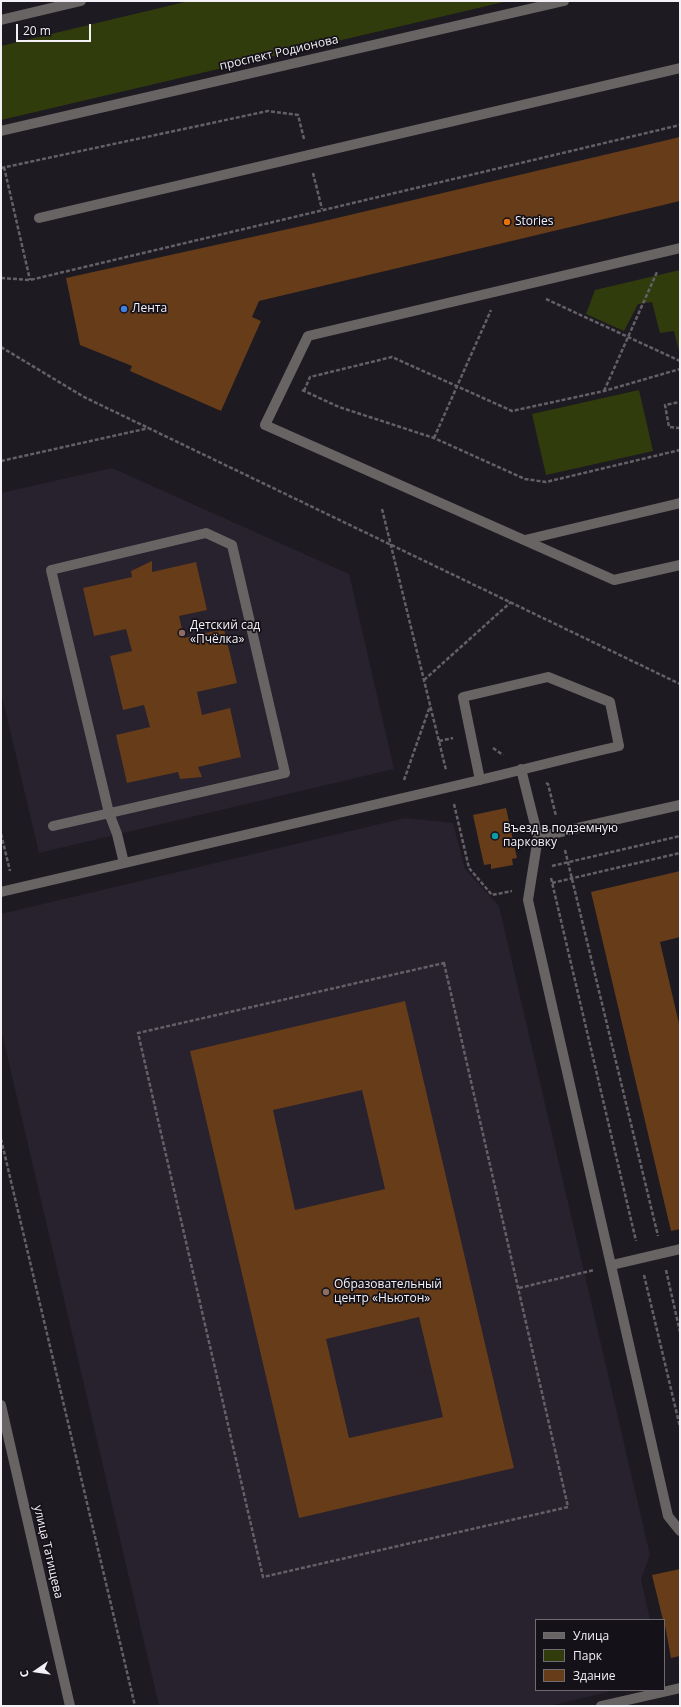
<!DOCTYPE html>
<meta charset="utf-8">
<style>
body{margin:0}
#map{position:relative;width:681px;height:1707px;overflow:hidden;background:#1e1a22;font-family:"Open Sans",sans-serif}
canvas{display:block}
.frame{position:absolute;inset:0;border:2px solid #f4f1f6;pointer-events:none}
.legend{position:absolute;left:535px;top:1619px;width:130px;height:72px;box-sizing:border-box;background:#151119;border:1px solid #6e6b71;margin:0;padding:5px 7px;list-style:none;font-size:12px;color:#f4f1f6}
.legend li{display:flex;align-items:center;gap:8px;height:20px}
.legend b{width:20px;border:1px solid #6e6b71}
.north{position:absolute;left:16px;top:1651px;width:40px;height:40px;-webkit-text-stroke:3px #151119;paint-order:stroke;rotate:257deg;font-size:11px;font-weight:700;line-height:16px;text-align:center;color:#f4f1f6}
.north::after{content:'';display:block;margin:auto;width:14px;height:18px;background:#f4f1f6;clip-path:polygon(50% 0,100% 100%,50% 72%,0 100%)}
.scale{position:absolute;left:16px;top:24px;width:75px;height:18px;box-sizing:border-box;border:2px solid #f4f1f6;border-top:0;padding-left:5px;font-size:12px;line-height:14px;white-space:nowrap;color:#f4f1f6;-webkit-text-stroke:3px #151119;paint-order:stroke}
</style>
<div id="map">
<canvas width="681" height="1707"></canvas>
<div class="frame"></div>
<ul class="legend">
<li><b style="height:5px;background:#696464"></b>Улица</li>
<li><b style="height:11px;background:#313c0d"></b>Парк</li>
<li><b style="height:11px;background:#663c19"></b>Здание</li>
</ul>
<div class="north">С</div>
<div class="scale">20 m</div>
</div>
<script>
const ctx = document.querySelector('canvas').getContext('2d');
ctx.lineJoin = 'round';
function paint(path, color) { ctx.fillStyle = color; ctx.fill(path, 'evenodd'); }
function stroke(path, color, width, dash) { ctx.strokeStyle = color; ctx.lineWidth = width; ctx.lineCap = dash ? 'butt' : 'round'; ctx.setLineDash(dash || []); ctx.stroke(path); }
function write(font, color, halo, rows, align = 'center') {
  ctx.font = font + ' "Open Sans",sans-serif'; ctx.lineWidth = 3.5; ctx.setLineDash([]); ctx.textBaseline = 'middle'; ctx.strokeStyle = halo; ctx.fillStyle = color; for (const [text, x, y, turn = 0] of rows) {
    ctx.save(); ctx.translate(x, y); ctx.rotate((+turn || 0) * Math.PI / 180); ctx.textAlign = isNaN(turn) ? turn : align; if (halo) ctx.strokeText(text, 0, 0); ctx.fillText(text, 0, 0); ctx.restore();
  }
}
const built = new Path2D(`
 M 112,468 L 349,574 L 394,769 L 39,853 L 1,692 L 1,493 Z
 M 405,818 L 453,823 L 465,869 L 499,906 L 650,1555 L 641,1579 L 650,1620 L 536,1620 L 536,1690 L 616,1690 L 549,1706 L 159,1706 L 1,1029 L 1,914 Z`);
const green = new Path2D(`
 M 189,1 L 508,1 L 1,120 L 1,46 Z
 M 680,270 L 680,355 L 674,331 L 660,333 L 652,302 L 638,304 L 624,331 L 586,314 L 595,290 Z
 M 639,390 L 653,451 L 546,475 L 532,414 Z`);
const building = new Path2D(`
 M 680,137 L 680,201 L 259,301 L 252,317 L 261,321 L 221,411 L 130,371 L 132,366 L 80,345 L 66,278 L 320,222 Z
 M 152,561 L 152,572 L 196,562 L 207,610 L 179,616 L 184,638 L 224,629 L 237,683 L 197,692 L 202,715 L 230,708 L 241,757 L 198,767 L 202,777 L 180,779 L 178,772 L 127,783 L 116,735 L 150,727 L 144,705 L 123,710 L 110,656 L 132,651 L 126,629 L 94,636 L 83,588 L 132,577 L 131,571 Z
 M 506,808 L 517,858 L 512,859 L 513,865 L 491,869 L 491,864 L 484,865 L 473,815 Z
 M 680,871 L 680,937 L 660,942 L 680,1028 L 680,1229 L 671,1231 L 591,892 Z
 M 405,1001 L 514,1468 L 299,1518 L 190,1051 ZM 362,1090 L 385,1189 L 295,1210 L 273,1110 ZM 419,1317 L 443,1417 L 349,1438 L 326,1339 Z
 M 680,1569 L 680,1656 L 671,1658 L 664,1620 L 663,1620 L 652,1575 Z`);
const path = new Path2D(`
 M 4,167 L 30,280
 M 1,168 L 268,111 L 298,115 L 304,139
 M 313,173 L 322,209
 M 1,278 L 30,280 L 680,125
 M 546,299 L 680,361
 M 1,347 L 84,397 L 680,684
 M 302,390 L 339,407 L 434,438 L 525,479 L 546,482 L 680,450
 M 304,391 L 310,377 L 392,357 L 512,411 L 604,391 L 680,369
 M 604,391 L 657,272
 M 680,428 L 669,427 L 665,405 L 680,402
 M 434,438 L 491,310
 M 1,461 L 149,428
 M 382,509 L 446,770
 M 424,680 L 511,602
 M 439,741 L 453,738
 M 493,748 L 503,755
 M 404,780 L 430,706
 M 546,783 L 548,784 L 556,816
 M 454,804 L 469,868 L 492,895 L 512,891
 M 1,834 L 10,871
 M 565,850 L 658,1236
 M 552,866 L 680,836
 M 551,878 L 636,1241
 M 552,883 L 680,853
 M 444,963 L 568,1507 L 263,1577 L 138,1033 Z
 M 1,1139 L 135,1706
 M 666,1270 L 680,1332
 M 644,1275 L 680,1427
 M 519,1288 L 594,1270`);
const minor = new Path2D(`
 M 1,20 L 81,1
 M 1,131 L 564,1
 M 39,218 L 680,68
 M 680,248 L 308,336 L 265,425 L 614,580 L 680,565
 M 525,540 L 680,503
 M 521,769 L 538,837
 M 680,805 L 538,837 L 528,900 L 668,1516 L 680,1531
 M 53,826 L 285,773 L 232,545 L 206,533 L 51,570 L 109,813 L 117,834 L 124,863
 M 1,892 L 450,787 C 507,774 563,759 619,746 L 610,702 L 548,677 L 463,697 L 480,780
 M 612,1265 L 680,1249
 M 1,1405 L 70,1706
 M 601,1706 L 680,1688`);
const markers = [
 [507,222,4,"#e8710a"],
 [124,309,4,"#3f7fe0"],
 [182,633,4,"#8d6e63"],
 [495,836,4,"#0f9aa8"],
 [326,1292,4,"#8d6e63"]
];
const streetNames = [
 ["проспект Родионова",279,53,-13],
 ["улица Татищева",48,1552,77]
];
const poiNames = [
 ["Stories",515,222],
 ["Лента",132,309],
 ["Детский сад",190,626],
 ["«Пчёлка»",190,640],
 ["Въезд в подземную",503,829],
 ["парковку",503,843],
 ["Образовательный",334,1285],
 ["центр «Ньютон»",334,1299]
];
paint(built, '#28212e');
paint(green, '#313c0d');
paint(building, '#663c19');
stroke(path, '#646067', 2.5, [4, 2]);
stroke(minor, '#696464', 10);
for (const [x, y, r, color] of markers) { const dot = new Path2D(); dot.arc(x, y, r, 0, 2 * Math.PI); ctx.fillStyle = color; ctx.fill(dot); stroke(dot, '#151119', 1.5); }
write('12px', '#f4f1f6', '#151119', streetNames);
write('12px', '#f4f1f6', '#151119', poiNames, 'left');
</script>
